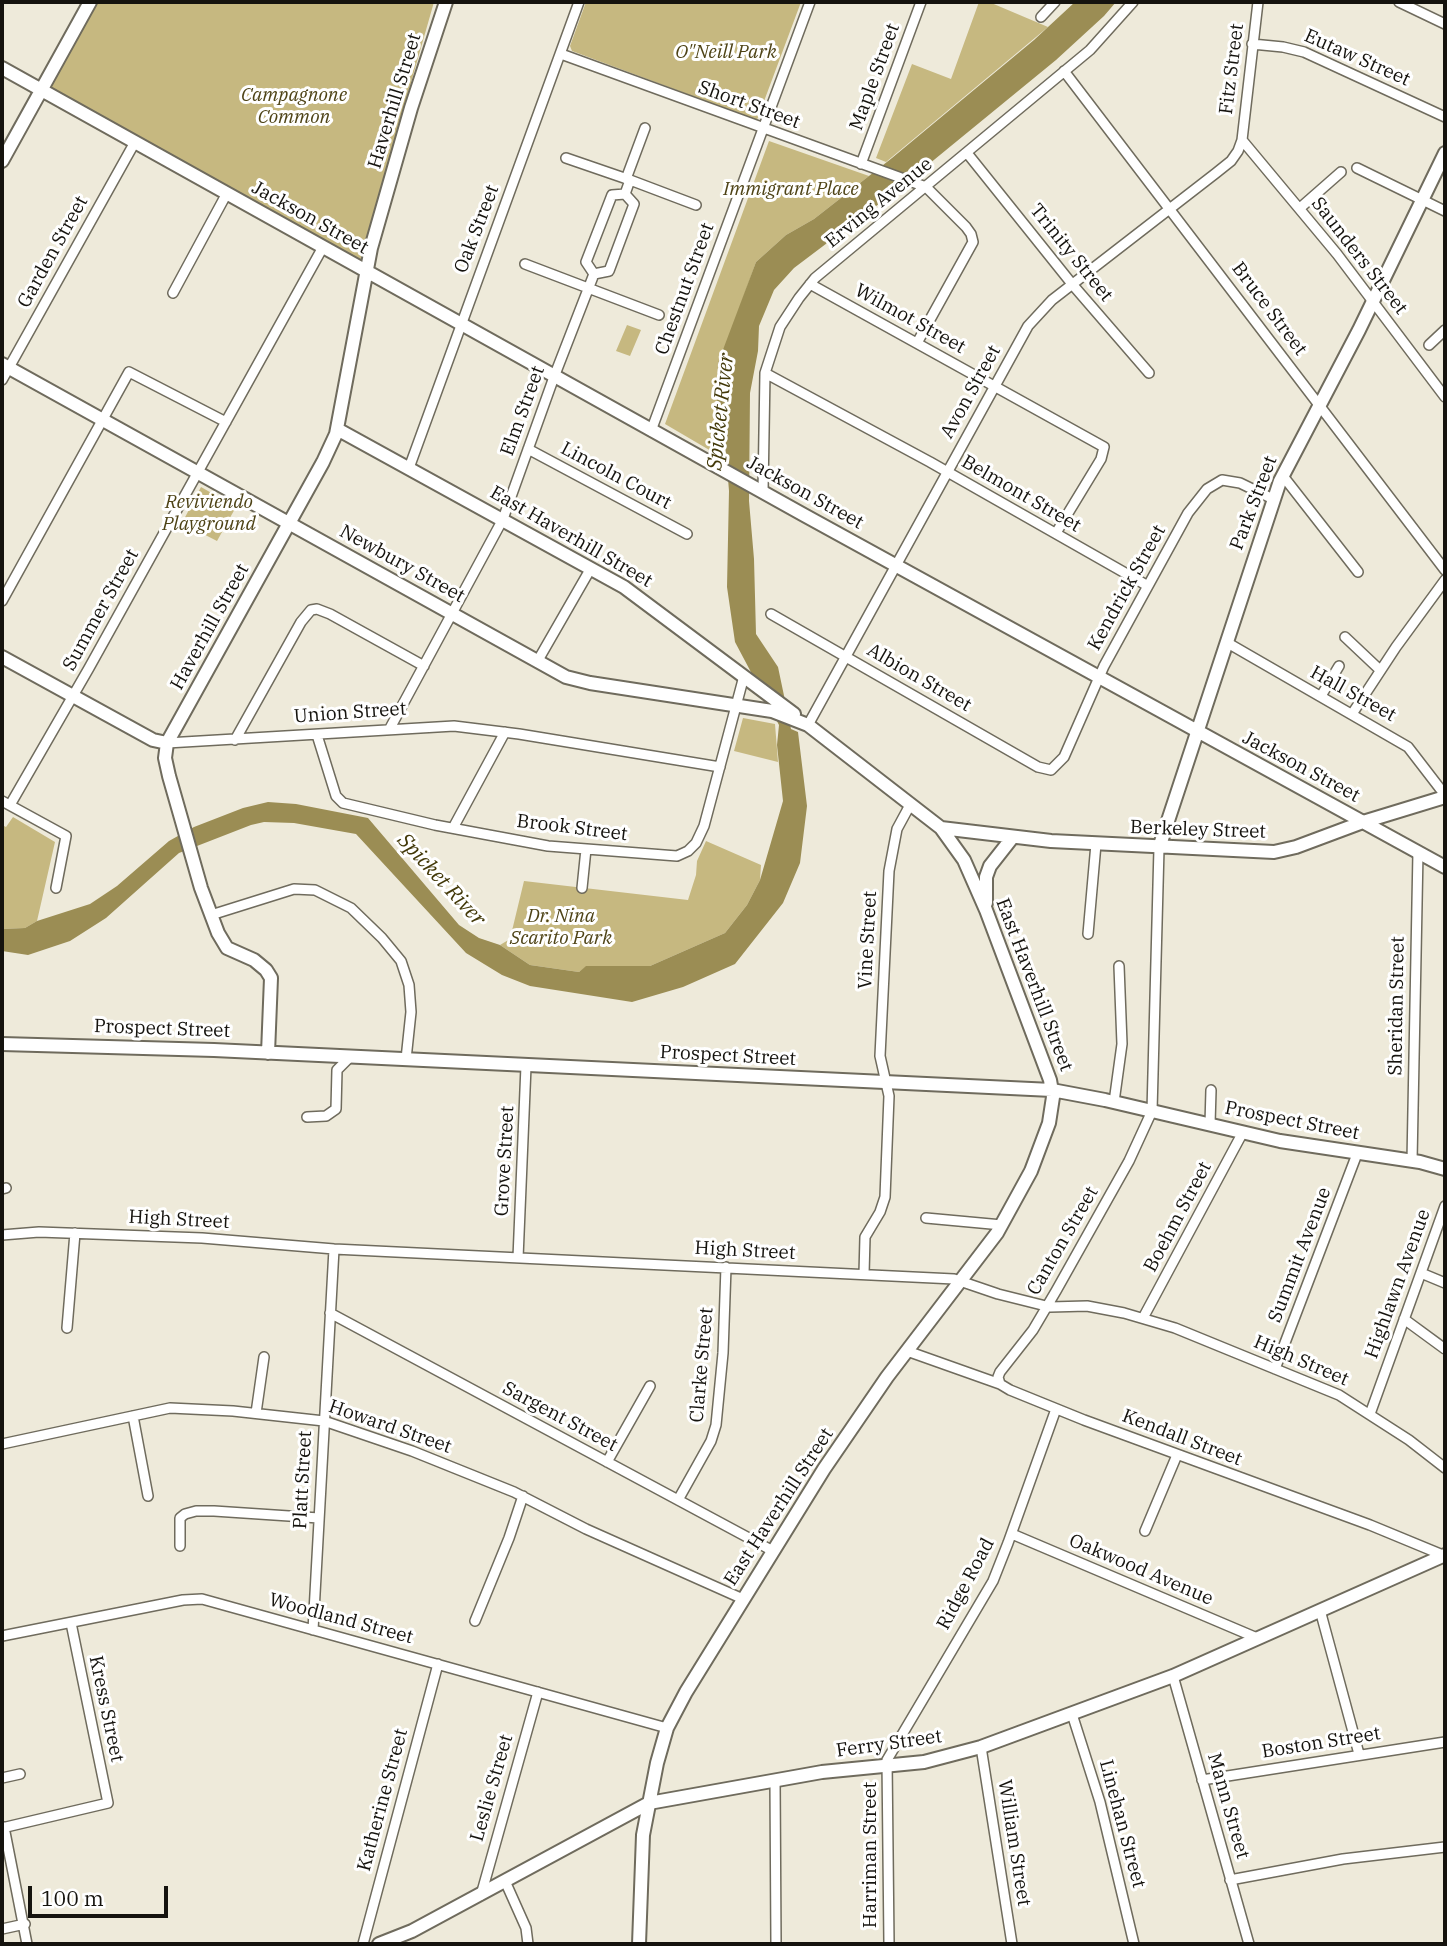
<!DOCTYPE html>
<style>
body{margin:0}
#map{position:relative;width:1447px;height:1946px;overflow:hidden;background:#eeeada;font-family:"IBM Plex Serif",serif}
canvas{display:block}
.frame{position:absolute;inset:0;border:4px solid #15130e;pointer-events:none}
.scale{position:absolute;left:28px;top:1886px;width:140px;height:32px;box-sizing:border-box;border:4px solid #15130e;border-top:0;padding-left:9px;font-size:21px;line-height:24px;white-space:nowrap;color:#15130e;-webkit-text-stroke:5px #fff;paint-order:stroke}
</style>
<div id="map">
<canvas width="1447" height="1946"></canvas>
<div class="frame"></div>
<div class="scale">100 m</div>
</div>
<script>
const c = document.querySelector('canvas').getContext('2d');
c.lineJoin = 'round';
function fill(path, color) { c.fillStyle = color; c.fill(path, 'evenodd'); }
const toPath = rows => new Path2D(rows.map(r => 'M' + r).join(''));
function trace(path, color, width, dash) { c.strokeStyle = color; c.lineWidth = width; c.lineCap = dash ? 'butt' : 'round'; c.setLineDash(dash || []); c.stroke(path); }
function write(font, color, halo, rows, align = 'center') {
  c.font = font + ' "IBM Plex Serif",serif'; c.lineWidth = 6; c.setLineDash([]); c.textBaseline = 'middle'; c.strokeStyle = halo; c.fillStyle = color; for (const [text, x, y, turn = 0] of rows) {
    c.save(); c.translate(x, y); c.rotate((+turn || 0) * Math.PI / 180); c.textAlign = isNaN(turn) ? turn : align; if (halo) c.strokeText(text, 0, 0); c.fillText(text, 0, 0); c.restore();
  }
}
const green = toPath([
 [95,2,434,2,359,265,48,88],
 [586,2,801,2,757,120,572,51,570,46],
 [979,2,989,2,1048,27,886,162,876,158,912,64,951,79],
 [769,141,869,176,814,219,786,235,756,262,728,340,717,411,724,434,723,458,665,424],
 [627,325,641,330,630,356,616,351],
 [201,487,236,507,217,541,182,523],
 [743,718,775,724,778,762,734,751],
 [13,817,55,842,37,921,25,928,2,929,2,825,6,827],
 [706,841,761,865,760,880,747,905,725,933,650,966,587,966,579,972,530,965,500,945,510,939,524,881,688,900,696,875,697,861]
]);
const water = toPath([
 [1075,2,1116,2,1104,16,1056,60,896,191,794,268,774,290,759,326,758,351,750,393,749,501,754,559,756,634,778,667,791,729,798,732,807,806,800,863,783,903,735,964,683,987,632,1002,530,986,502,975,466,953,356,834,294,823,264,822,251,825,179,853,106,918,70,941,28,955,2,951,2,929,25,928,37,921,90,904,117,886,169,841,194,827,243,808,268,802,296,804,368,818,459,925,479,938,500,945,530,965,579,972,586,966,650,966,725,933,747,905,760,880,783,801,777,745,779,725,735,642,727,587,729,491,726,454,724,434,717,411,718,363,756,262,786,235,814,219,892,158,1034,40]
]);
const street = toPath([
 [1399,2,1445,24],
 [1041,17,1055,2],
 [1252,44,1283,47,1304,52,1445,117],
 [561,54,926,187,966,227,971,234,973,242,917,343],
 [1064,71,1445,570],
 [1242,140,1337,254,1445,397],
 [967,153,1072,284,1149,373],
 [566,158,630,180],
 [861,164,921,2],
 [1357,168,1445,211],
 [626,179,645,128],
 [625,194,630,180,696,205],
 [1300,208,1341,172],
 [525,264,659,315],
 [810,284,1104,447,1101,459,1056,533],
 [173,293,227,193],
 [1429,345,1445,330],
 [765,373,930,462,1148,586],
 [2,380,135,142],
 [651,431,810,2],
 [528,449,687,534],
 [409,468,579,2],
 [1283,476,1358,572],
 [763,491,765,373,780,327,799,298,815,278,1090,50,1133,2],
 [2,601,129,372,226,422],
 [771,614,1038,767,1051,770,1064,757,1104,666,1188,513,1207,489,1222,480,1240,483,1273,499],
 [1345,637,1380,670],
 [1226,642,1408,747,1445,795],
 [537,662,591,568],
 [1321,696,1339,666],
 [1352,714,1396,647,1445,580],
 [806,724,808,725,1028,326,1052,300,1216,173,1231,161,1238,151,1242,140,1258,2],
 [389,730,503,519,554,377,594,274,609,271,634,204,625,194,612,195,586,262,594,274],
 [317,735,336,796,343,803,435,825,548,846,677,856,688,851,696,843,704,826,744,676],
 [235,740,301,622,311,610,317,609,330,614,424,666],
 [167,743,454,726,519,734,720,767],
 [2,801,66,836,56,888],
 [10,805,89,668,323,247],
 [453,828,505,732],
 [582,888,586,849],
 [211,915,294,889,315,890,351,908,382,938,401,961,409,985,411,1012,406,1059],
 [1088,934,1096,844],
 [1114,1102,1122,1044,1119,966],
 [307,1117,326,1116,336,1109,337,1070,350,1057],
 [1210,1124,1211,1090],
 [1412,1161,1418,852],
 [2,1189,6,1188],
 [926,1218,1002,1225],
 [2,1235,39,1232,202,1238,334,1249,954,1279,998,1294,1050,1307,1087,1306,1124,1313,1175,1328,1339,1395,1409,1440,1445,1468],
 [518,1258,526,1066],
 [1421,1273,1445,1283],
 [864,1274,865,1237,880,1212,885,1197,889,1096,880,1056,889,871,897,829,910,805],
 [330,1313,773,1551],
 [1143,1318,1243,1132],
 [1404,1319,1445,1349],
 [67,1328,75,1233],
 [907,1351,1000,1384,1010,1390,1084,1420,1370,1525,1445,1556],
 [1275,1369,1357,1154],
 [1000,1384,998,1377,1000,1372,1033,1330,1056,1291,1129,1161,1152,1111,1159,848],
 [256,1413,264,1357],
 [1370,1414,1445,1206],
 [133,1416,148,1496],
 [2,1444,170,1408,233,1411,324,1421,412,1451,514,1492,586,1529,743,1599],
 [607,1462,650,1386],
 [678,1500,711,1441,716,1425,723,1353,726,1267],
 [1145,1531,1177,1455],
 [1012,1534,1257,1638],
 [180,1546,180,1518,185,1514,196,1511,214,1511,319,1518],
 [1320,1610,1359,1754],
 [475,1621,509,1538,523,1496],
 [313,1630,334,1249],
 [2,1636,183,1600,202,1599,667,1728],
 [1173,1676,1249,1944],
 [1072,1714,1100,1802,1134,1944],
 [981,1747,1012,1944],
 [2,1778,20,1774],
 [775,1780,776,1944],
 [1202,1780,1445,1742],
 [4,1827,27,1944],
 [2,1828,108,1803,71,1623],
 [1230,1880,1343,1859,1445,1847],
 [505,1881,526,1928,528,1944],
 [481,1895,538,1692],
 [2,1929,25,1924],
 [363,1944,438,1664],
 [889,1944,887,1760,993,1581,1008,1543,1056,1409]
]);
const secondary = toPath([
 [2,68,804,515,1445,867],
 [2,161,90,2],
 [2,364,566,677,590,683,772,711,808,725,941,828,964,860,986,910,1050,1080,1053,1097,1049,1123,1031,1171,997,1233,887,1377,824,1469,686,1692,667,1728,657,1763,643,1835,639,1944],
 [337,429,624,587,794,714],
 [2,657,153,740,167,743],
 [941,828,1051,841,1274,852,1296,847,1363,822,1445,797],
 [1159,848,1280,481,1359,330,1445,153],
 [986,903,986,877,990,866,1012,838],
 [2,1044,214,1050,1052,1090,1105,1100,1280,1141,1420,1162,1445,1169],
 [268,1053,271,978,266,970,254,960,227,948,218,933,201,888,169,776,165,758,167,743,323,462,336,434,371,248,411,108,446,2],
 [379,1944,412,1931,649,1803,822,1772,924,1762,981,1747,1173,1676,1445,1555]
]);
const parkNames = [
 ["O\"Neill Park",726,53],
 ["Campagnone",294,96],
 ["Common",294,118],
 ["Immigrant Place",791,190],
 ["Reviviendo",209,503],
 ["Playground",209,525],
 ["Dr. Nina",561,917],
 ["Scarito Park",561,939]
];
const streetNames = [
 ["Eutaw Street",1357,58,24],
 ["Fitz Street",1232,69,-83],
 ["Maple Street",875,77,-70],
 ["Haverhill Street",395,101,-73],
 ["Short Street",749,105,20],
 ["Erving Avenue",879,203,-39],
 ["Jackson Street",310,218,29],
 ["Oak Street",477,229,-69],
 ["Garden Street",53,252,-61],
 ["Trinity Street",1071,253,51],
 ["Saunders Street",1359,256,52],
 ["Chestnut Street",685,289,-70],
 ["Bruce Street",1269,309,53],
 ["Wilmot Street",910,319,29],
 ["Avon Street",971,392,-61],
 ["Elm Street",523,411,-70],
 ["Lincoln Court",616,476,28],
 ["Jackson Street",805,493,29],
 ["Belmont Street",1021,494,30],
 ["Park Street",1254,503,-69],
 ["East Haverhill Street",571,537,30],
 ["Newbury Street",402,564,29],
 ["Kendrick Street",1127,588,-61],
 ["Summer Street",101,610,-61],
 ["Haverhill Street",210,627,-61],
 ["Albion Street",919,678,30],
 ["Hall Street",1353,694,29],
 ["Union Street",350,713,-4],
 ["Jackson Street",1301,767,28],
 ["Brook Street",572,828,7],
 ["Berkeley Street",1198,830,2],
 ["Vine Street",868,940,-87],
 ["East Haverhill Street",1034,985,69],
 ["Sheridan Street",1397,1006,-89],
 ["Prospect Street",162,1029,2],
 ["Prospect Street",728,1056,3],
 ["Prospect Street",1292,1121,11],
 ["Grove Street",505,1161,-87],
 ["Boehm Street",1178,1217,-62],
 ["High Street",179,1220,3],
 ["Canton Street",1063,1241,-60],
 ["High Street",745,1251,3],
 ["Summit Avenue",1300,1255,-69],
 ["Highlawn Avenue",1398,1284,-70],
 ["High Street",1301,1361,23],
 ["Clarke Street",702,1365,-85],
 ["Sargent Street",560,1417,28],
 ["Howard Street",390,1427,19],
 ["Kendall Street",1182,1438,21],
 ["Platt Street",303,1480,-87],
 ["East Haverhill Street",779,1507,-57],
 ["Oakwood Avenue",1141,1570,23],
 ["Ridge Road",966,1584,-62],
 ["Woodland Street",341,1619,15],
 ["Kress Street",106,1709,78],
 ["Boston Street",1321,1743,-9],
 ["Ferry Street",889,1744,-8],
 ["Leslie Street",492,1788,-74],
 ["Katherine Street",383,1800,-75],
 ["Mann Street",1228,1806,74],
 ["Linehan Street",1122,1824,75],
 ["William Street",1014,1843,81],
 ["Harriman Street",871,1855,-90]
];
const waterNames = [
 ["Spicket River",721,412,-84],
 ["Spicket River",441,880,47]
];
fill(green, '#c6b880');
fill(water, '#9b8d54');
trace(street, '#6f6b5d', 12);
trace(secondary, '#6f6b5d', 16);
trace(street, '#fff', 9);
trace(secondary, '#fff', 12);
write('italic 19px', '#4e4316', '#fff', parkNames);
write('19px', '#15130e', '#fff', streetNames);
write('italic 21px', '#423808', '#fff', waterNames);
</script>
